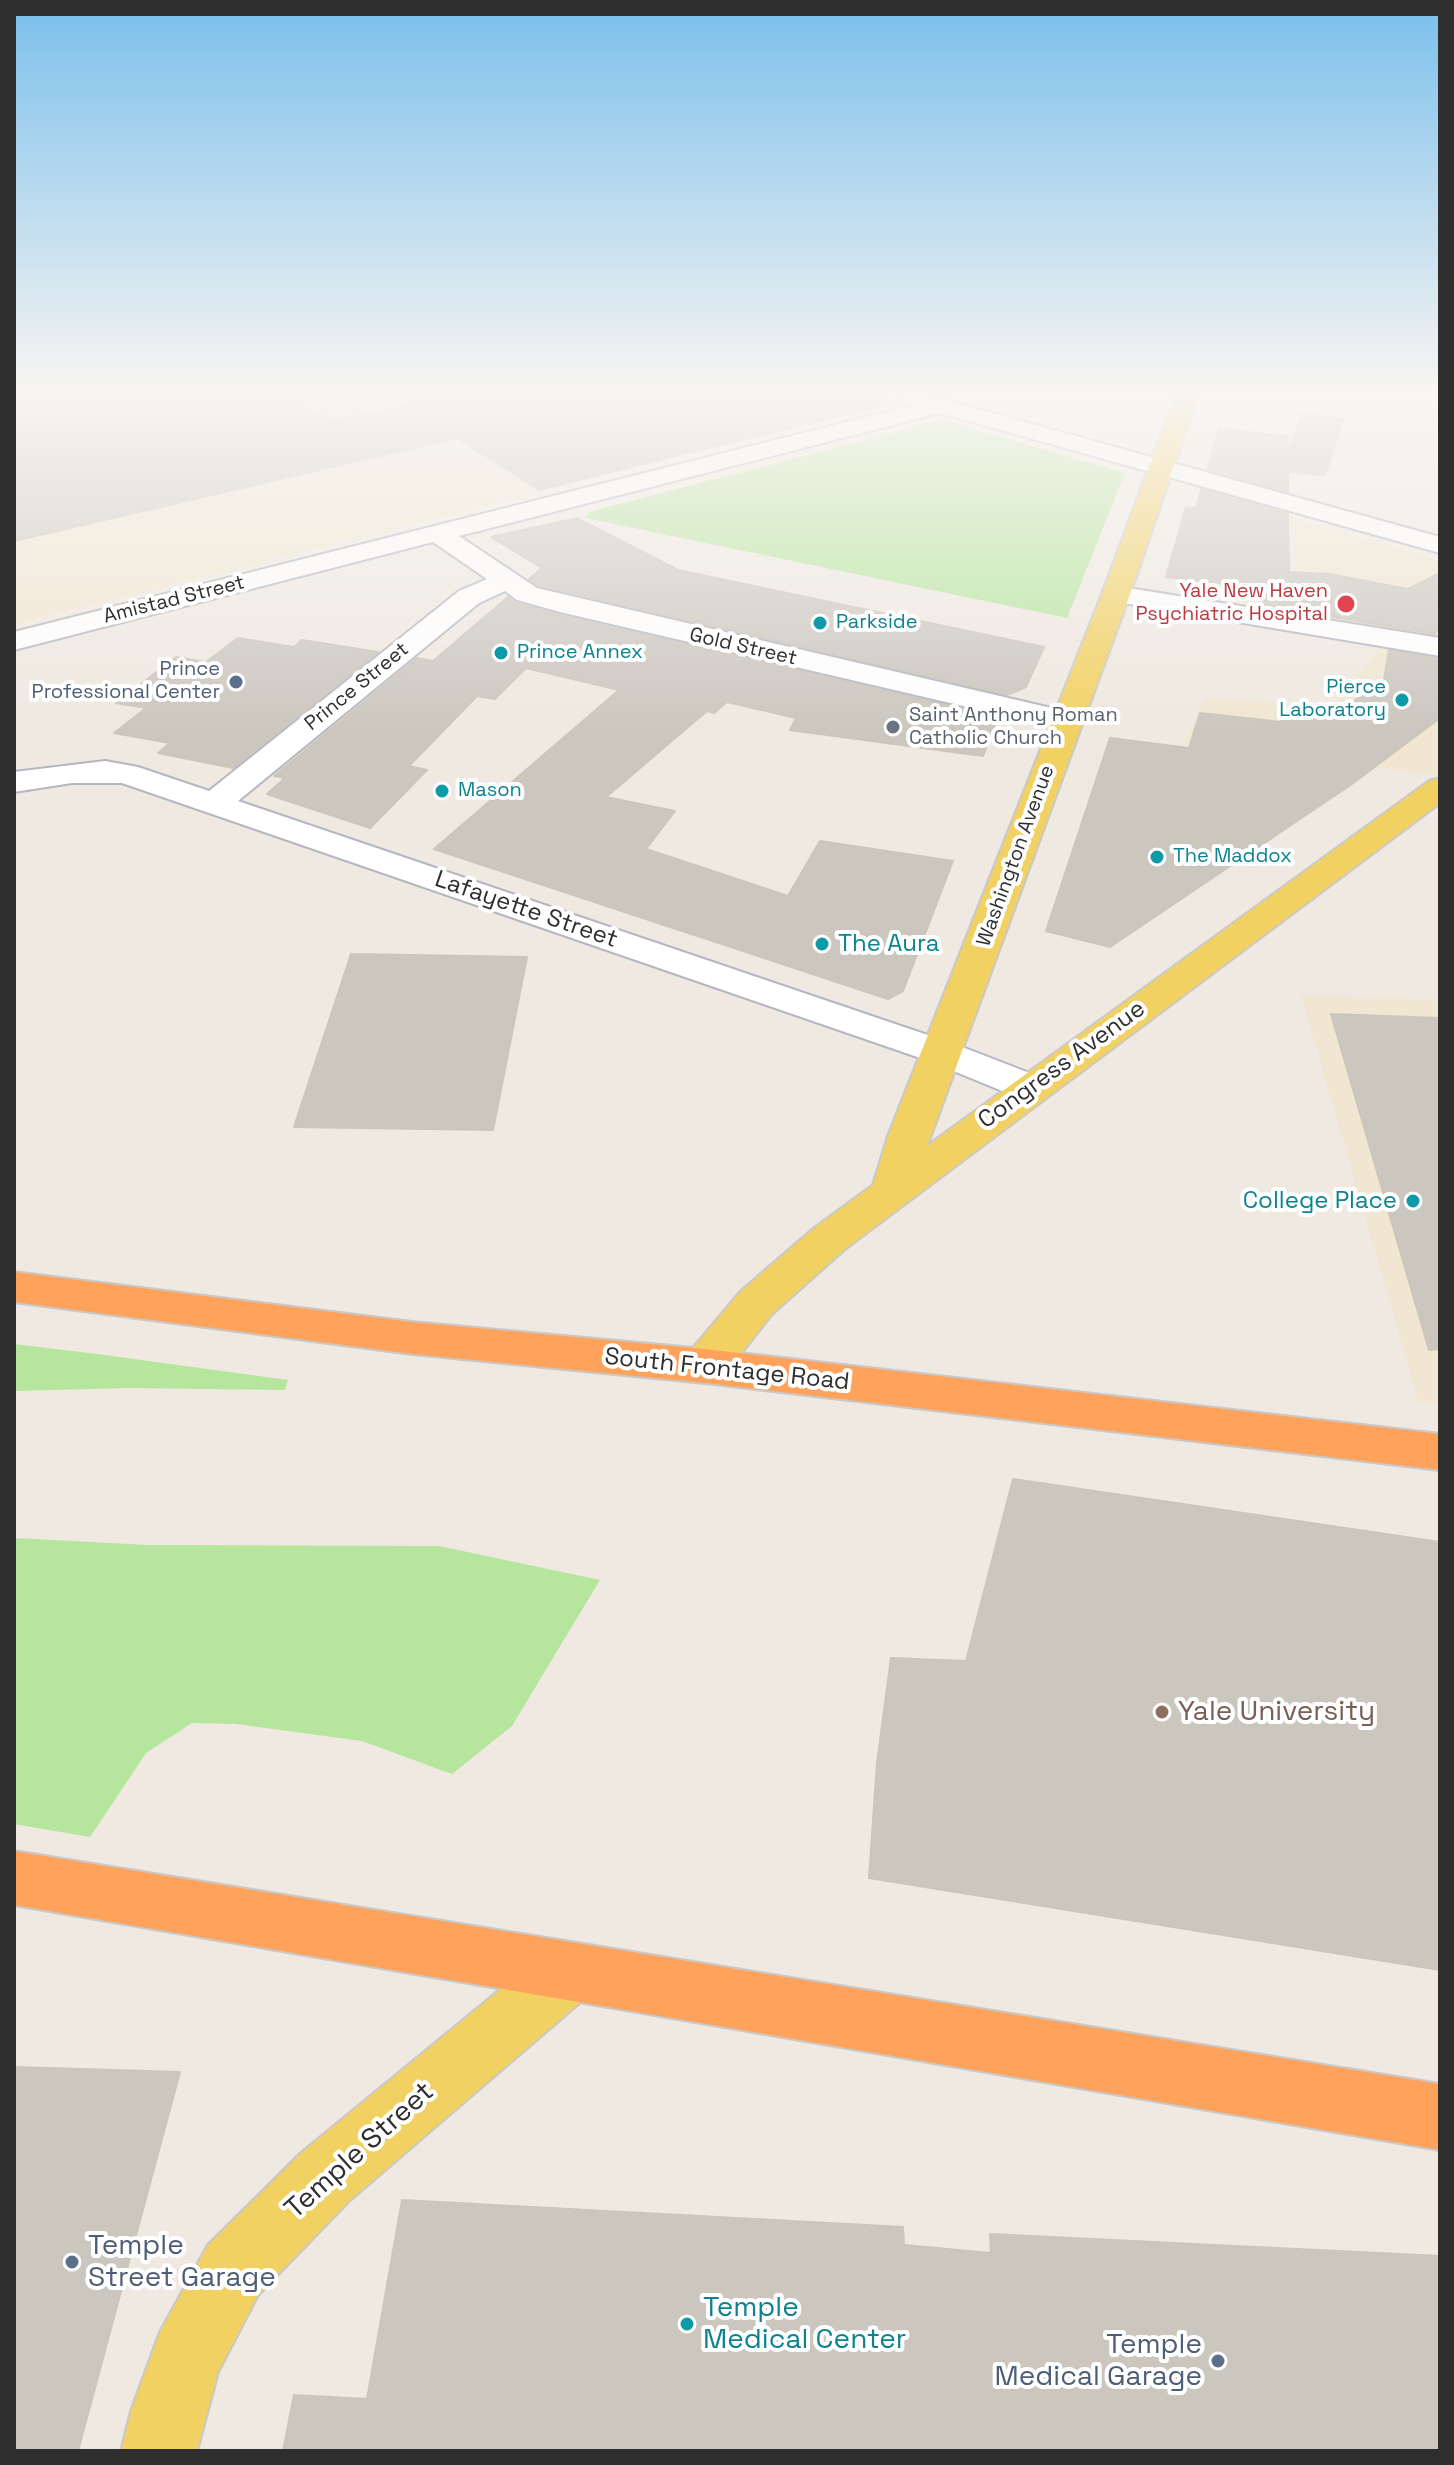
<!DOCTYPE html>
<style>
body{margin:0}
#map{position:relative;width:1454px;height:2465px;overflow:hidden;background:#efe9e1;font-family:"Space Grotesk",sans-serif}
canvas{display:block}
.frame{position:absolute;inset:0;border:16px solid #2e2e2e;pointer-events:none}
</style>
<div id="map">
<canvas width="1454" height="2465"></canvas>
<div class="frame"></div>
</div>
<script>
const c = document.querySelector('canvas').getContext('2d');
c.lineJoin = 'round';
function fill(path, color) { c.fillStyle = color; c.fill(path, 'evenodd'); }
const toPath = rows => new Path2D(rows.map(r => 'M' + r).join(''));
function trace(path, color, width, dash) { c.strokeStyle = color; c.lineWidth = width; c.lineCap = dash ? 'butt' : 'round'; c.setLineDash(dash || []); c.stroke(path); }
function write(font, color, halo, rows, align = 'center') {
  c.font = font + ' "Space Grotesk",sans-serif'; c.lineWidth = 8; c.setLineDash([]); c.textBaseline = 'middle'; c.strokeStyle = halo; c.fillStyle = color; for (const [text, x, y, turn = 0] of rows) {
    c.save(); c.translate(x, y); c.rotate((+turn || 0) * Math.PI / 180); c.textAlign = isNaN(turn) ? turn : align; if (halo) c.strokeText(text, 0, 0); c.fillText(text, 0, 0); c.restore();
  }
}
const education = toPath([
 [14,389,478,389,407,406,539,492,14,625],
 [1291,519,1440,560,1440,775,1185,745,1204,699,1332,706,1385,642,1235,617,1262,576,1296,566],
 [1301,995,1440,1000,1440,1403,1419,1403]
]);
const green = toPath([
 [942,420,1125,473,1067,618,586,518,589,512],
 [14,1344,97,1354,288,1380,285,1390,129,1388,14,1391],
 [14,1538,148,1545,439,1546,600,1580,512,1726,452,1774,362,1741,236,1724,192,1723,146,1753,90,1837,14,1824]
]);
const building = toPath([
 [14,389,280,389,333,421,478,389,885,389,886,404,539,490,457,438,14,541,14,389],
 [1302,414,1343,419,1325,475,1288,472,1288,492,1207,469,1219,429,1288,436,1288,453,1302,414],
 [1201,489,1288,514,1289,572,1329,574,1408,589,1440,573,1440,622,1435,634,1261,605,1270,589,1166,577,1186,507,1196,508,1201,489],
 [577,518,678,570,1044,647,1026,687,1007,695,538,585,529,579,542,568,491,537,577,518],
 [508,597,516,603,559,615,998,717,983,756,790,730,796,718,727,702,714,713,707,711,606,797,675,811,646,849,788,896,820,841,953,861,903,991,888,999,434,849,619,690,526,668,495,699,477,696,409,766,427,770,370,828,267,794,285,778,274,776,417,658,433,661,508,597],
 [238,638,294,647,302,640,378,652,233,768,158,753,170,743,114,733,146,708,116,703,176,657,206,662,238,638],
 [1389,650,1440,659,1440,718,1352,784,1110,947,1046,931,1110,738,1189,748,1200,713,1281,722,1282,713,1328,719,1384,680,1389,650],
 [351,954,527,957,493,1130,294,1127,351,954],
 [1331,1014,1440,1018,1440,1349,1429,1350,1331,1014],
 [1013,1479,1440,1542,1440,1970,869,1878,877,1763,891,1658,966,1661,1013,1479],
 [14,2067,180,2072,78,2451,14,2451,14,2067],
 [402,2200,903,2227,904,2245,991,2253,990,2234,1440,2256,1440,2451,283,2451,294,2395,367,2399,402,2200]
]);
const minor = toPath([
 [913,391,1440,537,1440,553,940,413,459,536,537,588,1077,714,1081,721,1077,728,1066,730,560,612,517,600,505,591,479,603,238,801,957,1045,1045,1079,1051,1088,1045,1097,1031,1100,1017,1097,929,1061,122,783,72,783,14,792,14,772,105,761,138,767,209,791,459,591,487,579,433,542,14,650,14,632,914,405,905,403,902,398,913,391],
 [1116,586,1440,638,1440,656,1106,600,1102,594,1106,588,1116,586]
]);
const major = toPath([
 [1178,389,1200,389,1130,594,927,1146,1429,781,1440,778,1440,803,845,1249,772,1314,722,1378,705,1383,688,1378,681,1366,688,1354,740,1292,813,1229,873,1185,888,1136,1102,594,1178,389],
 [568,1943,590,1952,600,1973,590,1994,349,2201,258,2295,218,2372,197,2451,121,2451,131,2411,160,2332,208,2245,301,2153,546,1952,568,1943]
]);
const highway = toPath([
 [14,1272,412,1322,705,1349,1440,1434,1440,1470,705,1383,412,1354,14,1302,14,1272],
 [14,1851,1440,2084,1440,2150,14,1905,14,1851]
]);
const markers = [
 [1346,604,10,"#e0444e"],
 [820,623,8,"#0f9aa8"],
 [501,653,8,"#0f9aa8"],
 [236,682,8,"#5c6f8a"],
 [1402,700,8,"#0f9aa8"],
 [893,727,8,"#6b7280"],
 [442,791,8,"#0f9aa8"],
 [1157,857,8,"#0f9aa8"],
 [822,944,8,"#0f9aa8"],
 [1413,1201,8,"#0f9aa8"],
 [1162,1712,8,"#8d6e63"],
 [72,2262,8,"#5c6f8a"],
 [687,2324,8,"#0f9aa8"],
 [1218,2361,8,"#5c6f8a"]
];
const farHealthnames = [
 ["Yale New Haven",1328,592],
 ["Psychiatric Hospital",1328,615]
];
const farStreetnames = [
 ["Amistad Street",174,600,-14],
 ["Gold Street",743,647,13],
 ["Prince Street",357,687,-39],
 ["Washington Avenue",1016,856,-70]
];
const farCulturenames = [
 ["Parkside",836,623],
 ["Prince Annex",517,653],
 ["Pierce",1386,688,"right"],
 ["Laboratory",1386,711,"right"],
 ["Mason",458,791],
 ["The Maddox",1173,857]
];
const farServicenames = [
 ["Prince",220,670],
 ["Professional Center",220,693]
];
const farWorshipnames = [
 ["Saint Anthony Roman",909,716],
 ["Catholic Church",909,739]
];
const streetNames = [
 ["Lafayette Street",526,910,19],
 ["Congress Avenue",1062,1065,-36],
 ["South Frontage Road",727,1370,6]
];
const cultureNames = [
 ["The Aura",838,944],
 ["College Place",1397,1201,"right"]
];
const nearEducationnames = [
 ["Yale University",1178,1712]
];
const nearStreetnames = [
 ["Temple Street",360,2151,-42]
];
const nearServicenames = [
 ["Temple",88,2246],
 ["Street Garage",88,2278],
 ["Temple",1202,2345,"right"],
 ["Medical Garage",1202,2377,"right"]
];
const nearCulturenames = [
 ["Temple",703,2308],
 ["Medical Center",703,2340]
];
fill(education, '#f0e6d1');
fill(green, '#b6e59e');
fill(building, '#cbc7bf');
trace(building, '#cbc5ba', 2);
trace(minor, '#b4b7c1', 4);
trace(major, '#c9c9c9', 4);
trace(highway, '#c9c9c9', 4);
fill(minor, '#fff');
fill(major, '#f2d163');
fill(highway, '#ffa35c');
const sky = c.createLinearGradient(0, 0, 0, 735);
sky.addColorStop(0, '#7abfeb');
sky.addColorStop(0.53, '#f8f5f2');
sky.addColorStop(1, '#f8f5f200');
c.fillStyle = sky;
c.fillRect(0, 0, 1454, 735);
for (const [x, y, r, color] of markers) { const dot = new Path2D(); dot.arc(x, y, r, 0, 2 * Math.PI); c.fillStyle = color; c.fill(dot); trace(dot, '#fff', 3); }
write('20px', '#be3a42', '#fff', farHealthnames, 'right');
write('20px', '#2e2e2e', '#fff', farStreetnames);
write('20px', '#0d838f', '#fff', farCulturenames, 'left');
write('20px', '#4e5e75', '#fff', farServicenames, 'right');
write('20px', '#5b616d', '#fff', farWorshipnames, 'left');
write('24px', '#2e2e2e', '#fff', streetNames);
write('24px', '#0d838f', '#fff', cultureNames, 'left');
write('28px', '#785e54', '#fff', nearEducationnames, 'left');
write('28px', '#2e2e2e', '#fff', nearStreetnames);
write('28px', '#4e5e75', '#fff', nearServicenames, 'left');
write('28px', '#0d838f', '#fff', nearCulturenames, 'left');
</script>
